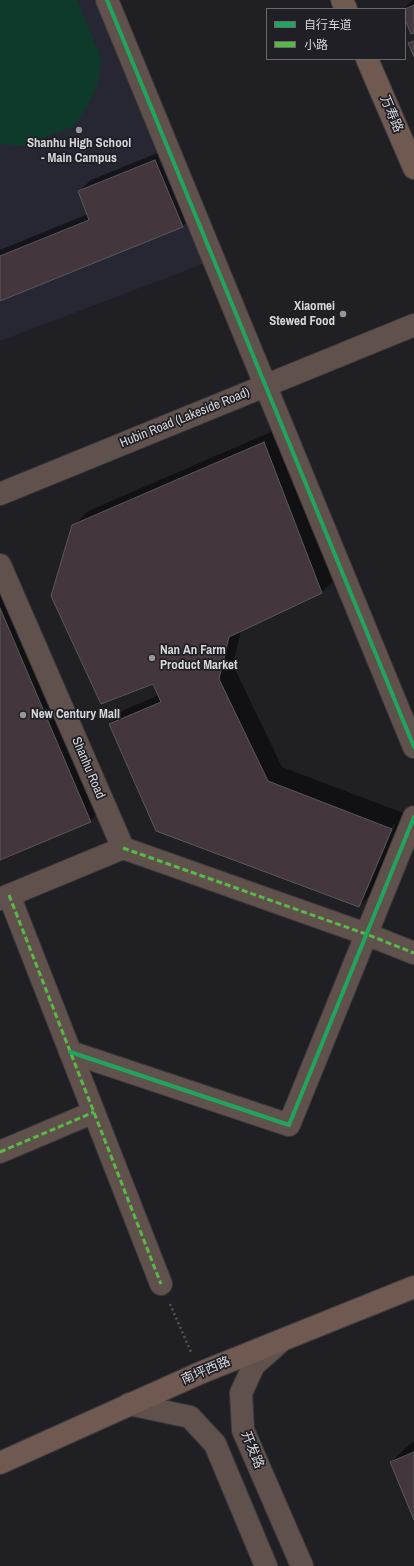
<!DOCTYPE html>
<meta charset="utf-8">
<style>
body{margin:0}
#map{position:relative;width:414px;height:1566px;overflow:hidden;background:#202024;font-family:"Archivo Narrow","Noto Sans SC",sans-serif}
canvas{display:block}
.legend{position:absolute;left:266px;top:8px;width:140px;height:52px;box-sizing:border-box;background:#1f1f25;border:1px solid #68696e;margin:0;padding:5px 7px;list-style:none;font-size:12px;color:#d6d7db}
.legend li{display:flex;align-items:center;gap:8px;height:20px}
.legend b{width:20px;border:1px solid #68696e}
</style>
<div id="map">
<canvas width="414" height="1566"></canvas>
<ul class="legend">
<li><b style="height:5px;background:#20a55d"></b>自行车道</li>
<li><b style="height:5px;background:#58b947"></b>小路</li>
</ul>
</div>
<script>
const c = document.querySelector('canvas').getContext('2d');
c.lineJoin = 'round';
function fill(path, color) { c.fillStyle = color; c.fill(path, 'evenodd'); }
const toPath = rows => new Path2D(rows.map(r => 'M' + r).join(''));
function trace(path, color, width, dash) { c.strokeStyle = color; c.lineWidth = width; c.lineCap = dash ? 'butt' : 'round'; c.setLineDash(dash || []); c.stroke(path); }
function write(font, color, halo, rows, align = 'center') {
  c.font = font + ' "Archivo Narrow","Noto Sans SC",sans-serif'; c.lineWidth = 3.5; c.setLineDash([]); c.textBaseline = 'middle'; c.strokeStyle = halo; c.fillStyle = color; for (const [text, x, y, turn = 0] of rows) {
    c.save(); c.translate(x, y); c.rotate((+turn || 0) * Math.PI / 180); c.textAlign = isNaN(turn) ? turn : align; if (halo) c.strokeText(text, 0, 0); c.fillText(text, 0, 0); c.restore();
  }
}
const built = toPath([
 [0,0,102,0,213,260,0,341]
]);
const green = toPath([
 [0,0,77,0,101,58,98,84,88,105,74,126,24,146,0,144]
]);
const shadow = toPath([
 [413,0,414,0,414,32,405,17,404,9],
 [167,149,194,215,182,227,0,300,0,250,88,214,79,191,91,180],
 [278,429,336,578,322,592,241,630,233,665,282,767,406,814,373,892,359,906,110,724,124,710,159,695,73,526,88,511],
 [393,824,395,824,367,891,365,891],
 [0,584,104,807,90,821,0,859],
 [414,1442,414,1517,391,1462,410,1444]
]);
const building = toPath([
 [414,5,414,33,411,34,405,19,405,9,414,5],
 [414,41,414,57,408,43,414,41],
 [155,160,183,227,0,301,0,256,89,220,78,191,155,160],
 [264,442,322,593,229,637,219,679,268,781,392,829,359,907,156,831,109,724,161,702,153,684,101,704,51,596,72,525,264,442],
 [0,608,91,822,0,860,0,608],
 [414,1452,414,1520,390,1462,414,1452]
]);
const path = toPath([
 [170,1304,191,1352]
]);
const minor = toPath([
 [107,0,414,747],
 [0,494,414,325],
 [0,565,123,848,0,899],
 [123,848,366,934,414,953],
 [9,895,161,1284],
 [70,1052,289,1125,414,817],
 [0,1152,94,1112],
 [280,1342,254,1365,241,1393,243,1430,302,1566],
 [129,1404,190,1417,215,1444,266,1566]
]);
const major = toPath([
 [342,0,346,9],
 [367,59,414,168],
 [0,1463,200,1373,414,1287]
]);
const quiet = toPath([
 [123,848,366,934,414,953],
 [9,895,161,1284],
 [0,1152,94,1112]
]);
const cycleway = toPath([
 [107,0,414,747],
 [70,1052,289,1125,414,817]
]);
const markers = [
 [79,130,4,"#96979b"],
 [343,314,4,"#96979b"],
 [152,658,4,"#96979b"],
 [23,715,4,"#96979b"]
];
const streetNames = [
 ["万寿路",391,114,67],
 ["Hubin Road (Lakeside Road)",185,418,-22],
 ["Shanhu Road",88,768,67],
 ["南坪西路",206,1371,-23],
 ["开发路",252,1450,68]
];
const poiNames = [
 ["Shanhu High School",79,144,"center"],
 ["- Main Campus",79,159,"center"],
 ["Xiaomei",335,307,"right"],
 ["Stewed Food",335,322,"right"],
 ["Nan An Farm",160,651],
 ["Product Market",160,666],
 ["New Century Mall",31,715]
];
fill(built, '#262732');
fill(green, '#0d3a2b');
fill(shadow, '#0007');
fill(building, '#44363d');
trace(building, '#59585a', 1);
trace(minor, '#3a3a3d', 24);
trace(major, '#3a3a3d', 24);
trace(path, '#5b514f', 2.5, [2, 3]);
trace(minor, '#60514c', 22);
trace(major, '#705951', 22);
trace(quiet, '#58b947', 3, [6, 3]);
trace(cycleway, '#20a55d', 4);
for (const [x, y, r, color] of markers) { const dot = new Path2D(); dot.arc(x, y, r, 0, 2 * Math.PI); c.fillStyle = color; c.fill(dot); trace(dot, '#1f1f25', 1.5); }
write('13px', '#d6d7db', '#1f1f25', streetNames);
write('bold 13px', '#d6d7db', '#1f1f25', poiNames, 'left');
</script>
